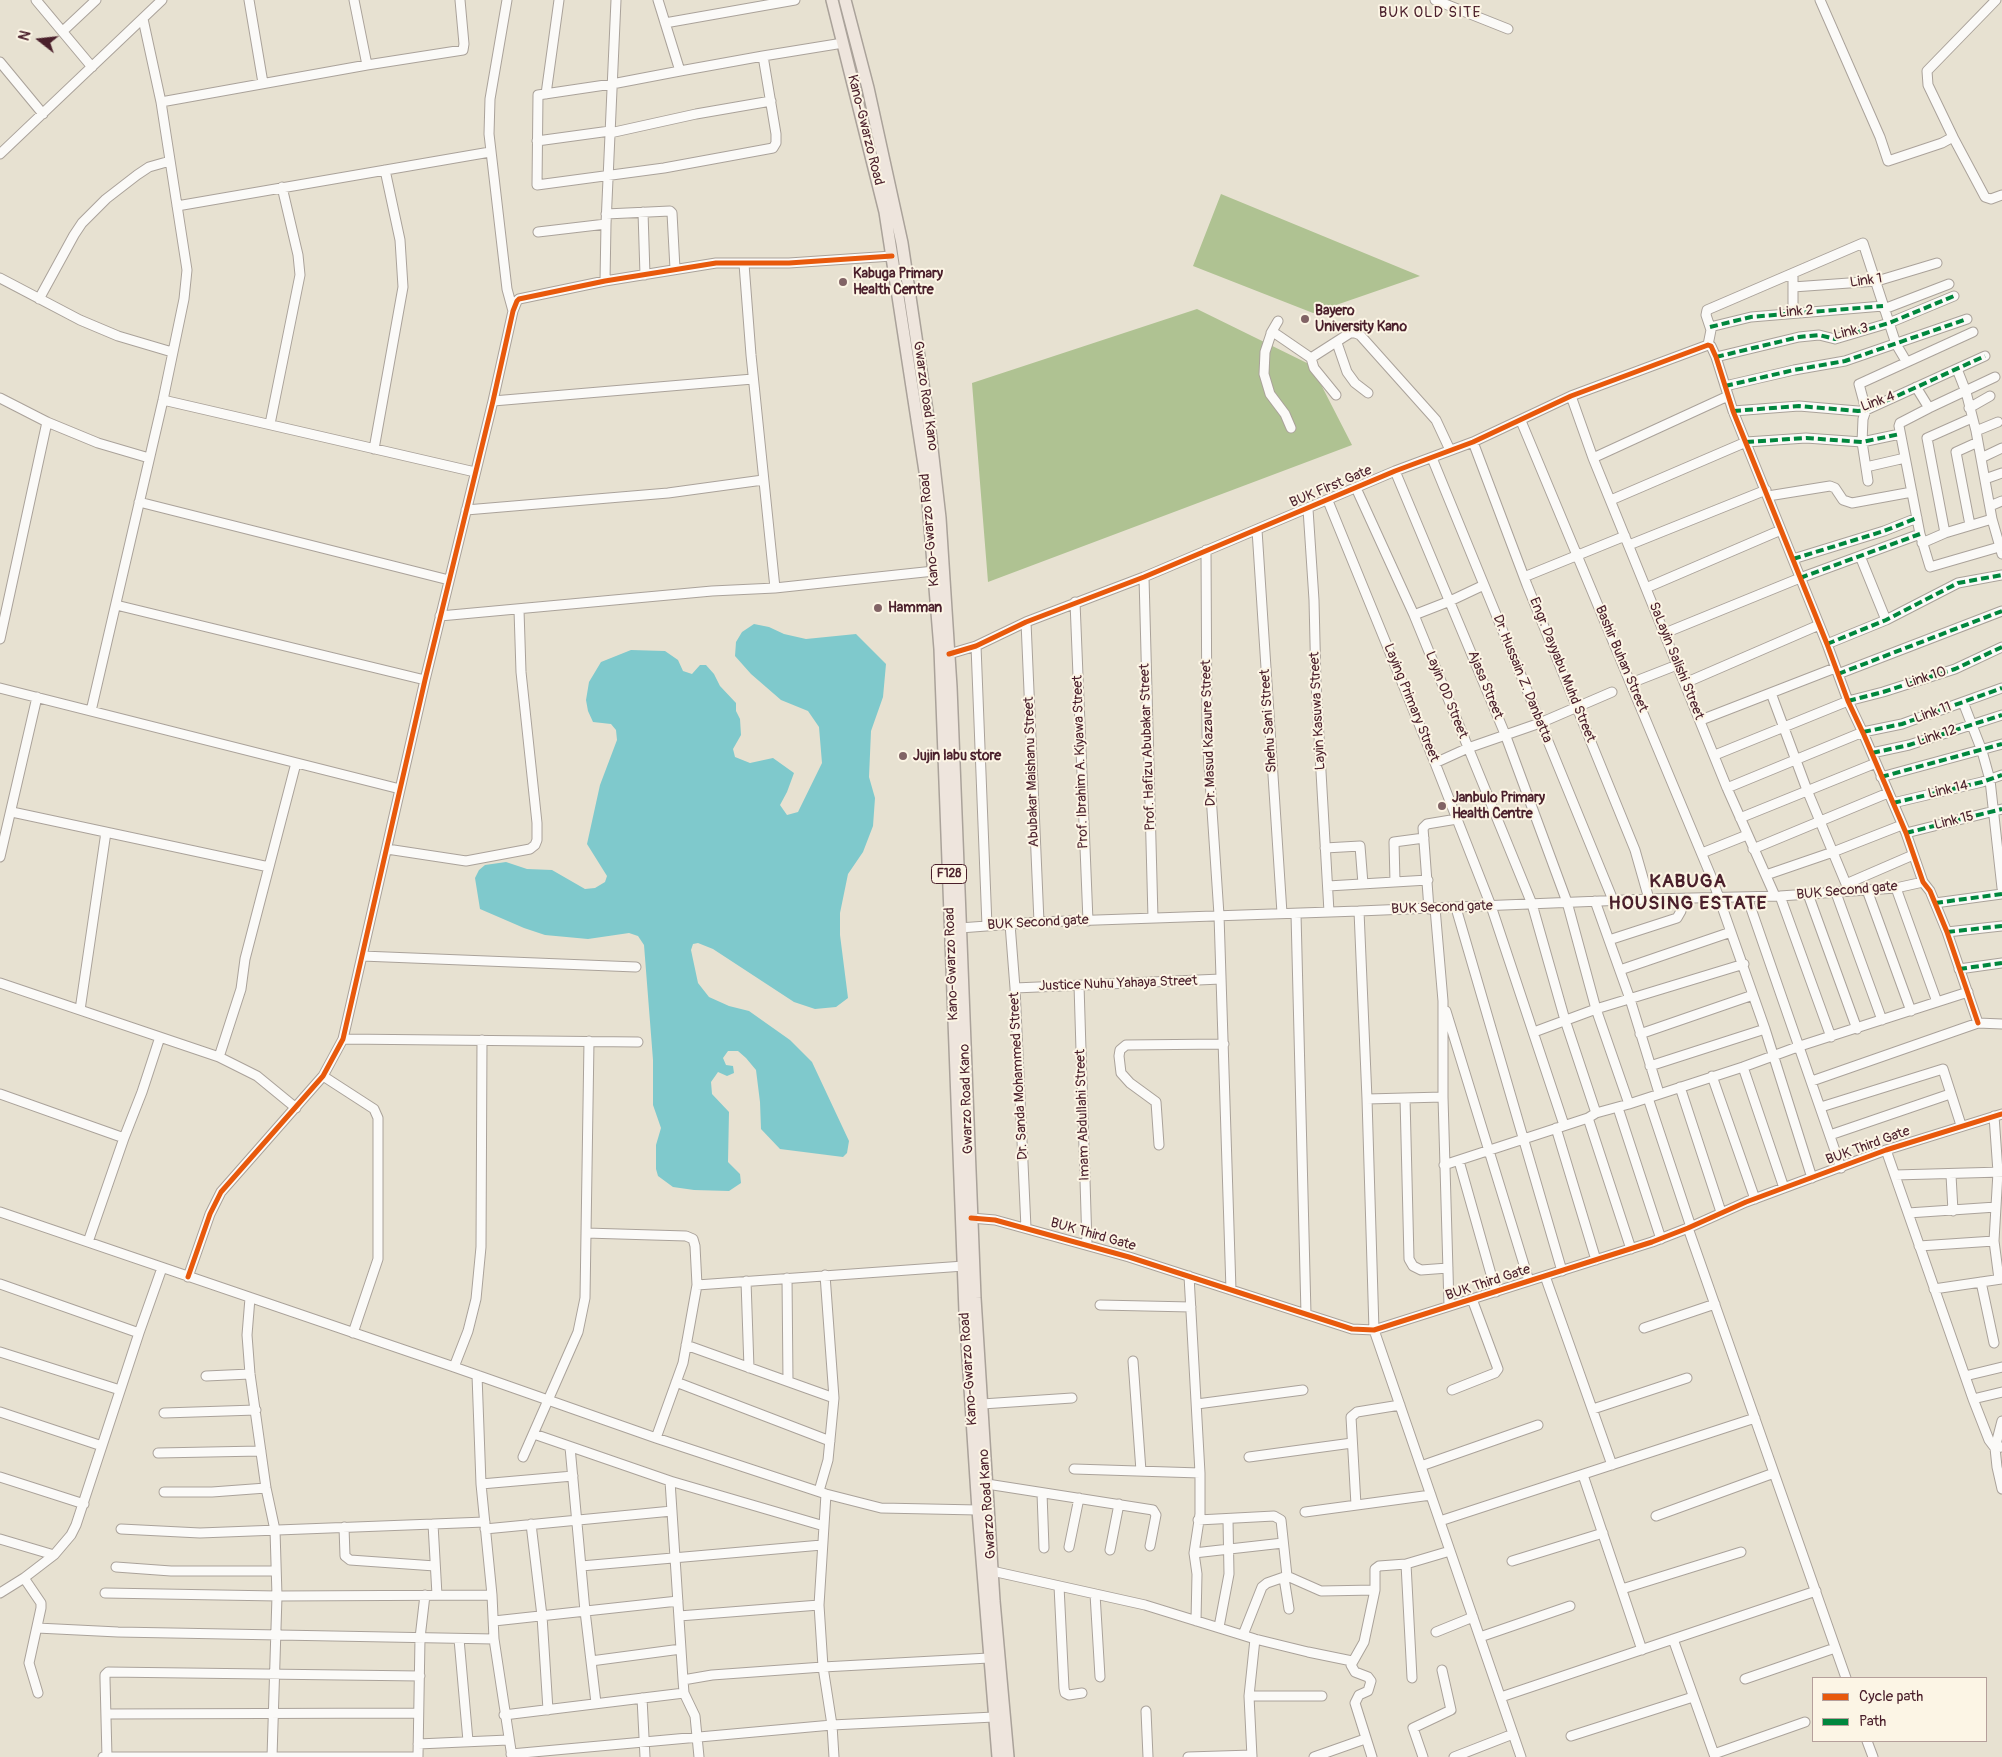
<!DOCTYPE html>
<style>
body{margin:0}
#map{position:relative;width:2002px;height:1757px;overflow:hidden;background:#e7e1d1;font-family:Pangolin,sans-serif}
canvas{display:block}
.legend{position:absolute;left:1812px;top:1677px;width:175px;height:65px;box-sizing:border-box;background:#fcf5e5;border:1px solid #b59f9b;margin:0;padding:6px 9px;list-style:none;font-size:15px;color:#4a1f2b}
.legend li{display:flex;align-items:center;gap:10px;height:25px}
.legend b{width:25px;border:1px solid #b59f9b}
.north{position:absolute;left:15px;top:15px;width:50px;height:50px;-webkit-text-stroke:4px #fcf5e5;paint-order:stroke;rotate:286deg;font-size:14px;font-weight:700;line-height:20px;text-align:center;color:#4a1f2b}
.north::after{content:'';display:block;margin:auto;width:18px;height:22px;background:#4a1f2b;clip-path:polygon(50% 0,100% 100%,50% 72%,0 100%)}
</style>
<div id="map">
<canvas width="2002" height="1757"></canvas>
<ul class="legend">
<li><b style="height:6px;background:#e8590c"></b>Cycle path</li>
<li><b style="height:6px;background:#00873e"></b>Path</li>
</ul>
<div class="north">N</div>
</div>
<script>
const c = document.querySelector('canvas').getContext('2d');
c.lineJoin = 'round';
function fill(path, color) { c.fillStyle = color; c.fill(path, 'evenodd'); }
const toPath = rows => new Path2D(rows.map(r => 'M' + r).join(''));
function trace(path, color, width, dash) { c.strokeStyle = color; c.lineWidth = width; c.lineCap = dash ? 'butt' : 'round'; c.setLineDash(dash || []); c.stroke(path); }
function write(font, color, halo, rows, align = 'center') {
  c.font = font + ' Pangolin,sans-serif'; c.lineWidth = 4; c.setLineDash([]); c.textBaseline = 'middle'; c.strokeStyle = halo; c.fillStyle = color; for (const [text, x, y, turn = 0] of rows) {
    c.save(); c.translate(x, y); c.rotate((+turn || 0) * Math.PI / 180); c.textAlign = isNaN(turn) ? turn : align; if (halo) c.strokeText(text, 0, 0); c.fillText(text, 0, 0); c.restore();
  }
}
const forest = toPath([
 [1221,194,1420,276,1313,313,1193,266],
 [1197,309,1311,365,1352,445,988,582,972,383]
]);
const water = toPath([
 [754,624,769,627,784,634,806,639,856,634,886,664,883,697,871,731,869,777,875,798,873,826,863,852,848,874,840,913,840,935,848,998,836,1007,815,1009,794,1002,713,949,698,943,693,944,691,950,698,983,709,997,729,1006,749,1011,790,1040,812,1062,849,1141,847,1153,843,1157,780,1149,761,1129,760,1102,756,1070,746,1058,738,1051,728,1051,723,1058,726,1065,733,1066,734,1073,727,1076,718,1072,711,1082,712,1094,729,1112,728,1162,740,1174,741,1183,729,1191,694,1190,673,1187,658,1176,656,1169,656,1145,661,1128,653,1105,653,1060,644,945,638,936,629,933,588,939,545,935,524,928,480,909,475,878,479,870,485,865,506,862,527,869,552,870,585,889,595,888,605,882,607,876,587,844,600,785,617,740,616,730,611,724,593,722,588,711,586,700,589,682,601,662,631,650,665,651,678,660,683,671,692,674,700,665,706,665,714,674,720,686,736,703,736,711,740,719,741,735,733,749,735,757,750,763,773,758,794,773,787,792,780,805,787,815,798,812,822,763,819,727,808,711,781,700,751,674,735,656,736,642,742,632]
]);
const minor = toPath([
 [36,0,92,67],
 [249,0,263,83],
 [354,0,367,65],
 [507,0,490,99,489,134,507,289,513,311],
 [658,0,680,71],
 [1435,0,1508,29],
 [1820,0,1880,137,1888,161,1942,143,1953,137,1928,85,1927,71,1996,0],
 [665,23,795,0],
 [63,31,96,0],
 [763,56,776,134,776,143,773,148,664,168,537,185,538,95,612,84,680,71,763,56,843,43],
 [0,62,43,114],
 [546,94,559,0],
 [161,102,367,65,463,50,464,44,460,0],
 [610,133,696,114,771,101],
 [1953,137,1985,197,1991,199,2002,195],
 [537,141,610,131],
 [0,154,162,0],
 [177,206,490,152],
 [643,212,645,275],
 [606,214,670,211,672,213,675,269],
 [538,232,606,224],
 [744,264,751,355,775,588],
 [0,278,80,320,118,336,172,352],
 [605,281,606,224,616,0],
 [1793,287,1877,281,1937,263],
 [39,299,74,235,82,223,106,199,137,175,149,167,170,161],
 [1884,309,1949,284],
 [1793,312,1793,273],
 [1710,327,1751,317,1883,306],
 [1271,333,1278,321],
 [1337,343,1347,372,1355,383,1368,393],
 [1708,345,1711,330,1706,315,1707,310,1863,243,1896,344,1906,361],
 [1716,357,1799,337,1819,335,1835,339,1889,323,1954,296],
 [1311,358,1314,368,1336,395],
 [1957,369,1966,392,1976,431,1992,519,2002,554],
 [1995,377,1929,408,1900,423,1899,426,1920,534,1930,567,1999,547],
 [1725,386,1794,370,1845,361,1967,319],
 [1916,387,1929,408],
 [1571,396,1593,458,1727,788,1775,896],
 [0,398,47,422,98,443,149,458],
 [163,400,475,472],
 [493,401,753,379],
 [1969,408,1990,396],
 [1733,411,1799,406,1858,411,1866,410,1985,356],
 [1521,421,1713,881,1765,1029,1812,1178],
 [270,424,300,275,298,255,282,187],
 [1291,428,1285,414,1270,394,1264,374,1265,352,1271,334,1276,334,1311,358,1350,333,1355,333,1360,335,1436,420,1450,450],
 [1976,431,1998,422],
 [1473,442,1527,585,1635,850,1649,899],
 [374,449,403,287,400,240,385,170],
 [1432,458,1613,900],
 [1593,458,1728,396],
 [1981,458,2002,448],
 [1866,467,1905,458],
 [1395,471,1505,734,1567,902,1596,1009,1629,1104],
 [1985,479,2002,473],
 [1868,481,1862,442,1863,419,1866,410,1859,384,1973,332],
 [1356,488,1414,615,1532,904,1565,1020,1596,1113],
 [1768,496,1830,486,1835,488,1843,500,1852,503,1912,492],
 [1611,500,1746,442,1806,438,1862,442,1900,434],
 [1328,501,1435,763,1491,906,1564,1125],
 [139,502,449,580],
 [1990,506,2002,501],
 [1308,509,1314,600,1316,684,1329,912],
 [466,510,668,493,763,480],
 [1970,525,1956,452,1978,442],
 [1257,530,1282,913],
 [1945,533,1927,438,1972,418],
 [1922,543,1945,533,1992,519],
 [1629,545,1766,490],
 [1206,550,1207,735,1219,915,1231,1290],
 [1860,556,1886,620],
 [1793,559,1884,531,1917,518],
 [1144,577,1153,918],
 [1524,577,1625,536],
 [1646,588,1781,530],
 [1075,602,1088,921],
 [116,605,425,680],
 [1414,615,1450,601,1484,585],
 [440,616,712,591,775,588,934,571],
 [1026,622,1039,922],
 [1665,633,1800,578,1920,534],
 [0,639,47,422],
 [1827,644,1886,620,1958,583,2002,575],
 [976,646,987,926],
 [949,654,976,646,1026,622,1144,577,1395,471,1473,442,1571,396,1708,345,1711,346,1716,357,1733,411,1827,644,1848,701,1864,735,1906,833,1923,882,1930,891,1947,932,1978,1023],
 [1838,674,2002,611],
 [1631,683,1677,665],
 [1685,683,1819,625],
 [0,688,400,789],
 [1771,693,1807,790,1849,891],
 [1963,702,1982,751,1990,780,2002,888],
 [91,711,163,400,184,299,187,270,161,102,143,19],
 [1701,720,1835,668],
 [1872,753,1909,745,2002,715],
 [1715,755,1848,701,1883,692,1955,669,2002,647],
 [1435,763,1468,748,1540,723,1612,692],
 [1881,777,2002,744],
 [1727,788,1863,732,1902,724,2002,688],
 [1893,803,1982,782,2002,775],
 [12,812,269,867],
 [1740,818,1876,763],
 [1906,833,2002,809],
 [1325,848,1360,846,1363,884],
 [387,849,466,861,530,849,535,845,537,840,537,823,521,672,519,610],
 [1753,849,1888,793],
 [1702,853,1747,835],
 [0,857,37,697],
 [1766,875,1833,852,1902,825],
 [1395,882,1394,842,1424,838],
 [1846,884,1913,855],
 [1328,886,1428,880],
 [1896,888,1937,1002],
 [1867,890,1911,1011],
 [1836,893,1882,1020],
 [1808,894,1857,1029],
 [1780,896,1831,1037],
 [1747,897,1841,1168],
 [1595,901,1630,999,1659,1093],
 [1935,903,2002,894],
 [1435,908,1443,1001,1443,1097,1449,1306],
 [1456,908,1562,1271],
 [1429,909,1423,828,1427,824,1457,819],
 [1359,911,1367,1099,1374,1330,1521,1757],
 [1296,914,1306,1314],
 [1010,924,1015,988,1026,1228],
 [960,928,1039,922,1359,911,1649,899,1780,896,1896,888,1923,882],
 [1947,932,2002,926],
 [1609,940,1677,918,1681,911,1684,899],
 [362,956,636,967],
 [1959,969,2002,963],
 [1620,970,1731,932],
 [0,983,219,1057,257,1076,296,1108],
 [1079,985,1087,1245],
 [1015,988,1221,979],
 [80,1010,106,832],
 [1446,1011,1529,1281],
 [1534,1032,1596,1009,1744,964],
 [1640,1034,1753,995],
 [343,1039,638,1042],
 [219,1057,241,989,245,959,296,763],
 [1650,1066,1765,1029],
 [1743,1067,1784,1188],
 [323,1076,374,1109,378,1118,378,1259,353,1333],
 [1712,1076,1755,1199],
 [1812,1081,1978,1023,2002,1024],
 [1680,1087,1721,1212],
 [0,1094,124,1138],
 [1405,1098,1409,1259,1413,1266,1421,1270,1448,1268],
 [1648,1098,1691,1227],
 [1367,1099,1443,1097],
 [1821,1107,1943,1069,1961,1125],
 [1618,1108,1661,1239],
 [1994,1116,1998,1172,1994,1241,1999,1279],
 [1588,1118,1631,1249],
 [1556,1128,1596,1260],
 [1830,1135,1950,1094],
 [1159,1145,1156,1102,1130,1083,1121,1073,1119,1056,1120,1050,1126,1045,1224,1044],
 [1886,1150,1973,1399,1989,1440,1995,1448,2002,1447],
 [1459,1161,1496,1292],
 [1444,1165,1588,1118,1596,1113,1629,1104,1743,1067,1800,1046,1968,992],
 [1895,1175,2002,1172],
 [1951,1175,1953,1211],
 [0,1212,454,1367,656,1438,826,1494,881,1508,978,1510],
 [1908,1213,1996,1207],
 [971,1218,995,1220,1129,1257,1352,1329,1374,1330,1652,1242,1688,1228,1746,1202,1886,1150,2002,1114],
 [1688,1228,1846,1678],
 [586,1233,686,1236,693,1239,695,1246,697,1285,683,1363,656,1438],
 [88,1242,124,1138,142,1092,160,1037],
 [1919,1246,1994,1241],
 [1189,1276,1200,1473,1200,1514,1194,1553,1197,1574,1196,1621],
 [1545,1276,1612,1465],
 [188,1277,210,1214,221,1192,323,1076,343,1039,425,680,493,401,513,311,517,301,519,299,605,281,716,263,789,263,892,256],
 [787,1278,788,1381],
 [746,1281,749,1368],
 [1981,1282,1994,1343],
 [0,1284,139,1333],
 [697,1285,964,1266],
 [1934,1289,2002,1279],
 [250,1298,247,1335,250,1374,266,1488,275,1530,277,1596,272,1757],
 [1100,1305,1191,1307],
 [1644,1328,1715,1304],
 [686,1345,834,1398],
 [0,1352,120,1390],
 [1133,1361,1141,1471],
 [454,1367,468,1331,476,1299,481,1247,482,1040],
 [477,1375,481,1484,492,1595,494,1639,512,1757],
 [206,1376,250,1374],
 [1965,1376,2002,1367],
 [676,1382,830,1441],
 [1452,1390,1495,1373,1498,1369,1472,1299],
 [1973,1399,2002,1392],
 [982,1404,1072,1398],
 [1197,1404,1303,1390],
 [1593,1409,1687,1378],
 [0,1412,102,1446],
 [164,1413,256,1410],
 [2002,1421,1995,1448,1997,1467,2002,1489],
 [534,1434,670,1481,824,1526],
 [570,1447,585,1611,596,1703],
 [158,1453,261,1451],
 [523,1457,578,1332,585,1298,589,1041],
 [1249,1457,1352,1443],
 [1421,1466,1538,1425],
 [1074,1469,1200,1473],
 [1583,1475,1642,1650],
 [0,1477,84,1504],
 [670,1481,683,1680],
 [481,1484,573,1476],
 [987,1484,1153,1510,1156,1515,1150,1546],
 [819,1491,828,1460,834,1398,825,1275],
 [164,1492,212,1492,266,1488],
 [1042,1493,1044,1548],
 [826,1494,819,1605,823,1667,832,1725,834,1757],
 [1356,1505,1351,1417,1357,1412,1400,1405],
 [1305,1512,1431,1495],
 [1656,1516,1774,1473],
 [1198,1520,1274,1516,1281,1520,1287,1576,1267,1583,1262,1587,1243,1635],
 [1440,1521,1755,1418],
 [433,1524,437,1595],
 [531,1524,542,1616,548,1710],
 [344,1527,345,1556,350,1560,435,1566],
 [121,1529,200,1533,485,1522],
 [485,1529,672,1511],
 [0,1539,54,1555],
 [1069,1547,1079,1498],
 [1110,1550,1119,1504],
 [1194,1553,1283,1543],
 [1512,1561,1603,1533],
 [581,1566,822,1545],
 [116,1567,171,1571,276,1571],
 [992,1571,1145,1605,1255,1639,1308,1652,1352,1661],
 [1287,1576,1321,1591,1375,1590],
 [24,1578,41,1603,41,1608,29,1663,38,1693],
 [1284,1578,1289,1609],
 [1059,1586,1064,1688,1065,1693,1069,1695,1082,1693],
 [1622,1589,1741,1552],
 [0,1593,24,1578,54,1555,71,1535,76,1525,139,1333,162,1268],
 [105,1593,277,1596,492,1595],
 [1095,1594,1100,1677],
 [679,1616,819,1605],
 [494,1621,678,1601],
 [1219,1627,1229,1574,1228,1520],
 [37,1628,118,1632,494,1639],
 [1436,1632,1473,1617],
 [1480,1637,1570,1606],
 [459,1639,468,1741],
 [1673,1639,1715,1757],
 [591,1661,681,1649],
 [1412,1678,1406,1564,1450,1551],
 [1745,1679,1835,1648],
 [1249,1696,1322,1696],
 [1501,1697,1816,1591],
 [642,1698,645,1757],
 [1146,1711,1148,1757],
 [106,1714,418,1713],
 [504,1715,684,1693],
 [1571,1736,1693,1697],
 [1867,1741,1873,1757],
 [418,1744,508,1740],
 [511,1754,832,1725,994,1717],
 [1714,1754,1805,1722],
 [418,1756,420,1638,425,1595],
 [103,1757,418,1757],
 [107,1757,105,1679,105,1675,108,1672,420,1676],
 [699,1757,695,1716,684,1693,683,1680,712,1675,823,1667,989,1658],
 [1188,1757,1252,1755],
 [1252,1757,1249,1696,1255,1639],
 [1314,1757,1365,1739],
 [1372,1757,1355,1703,1359,1695,1368,1691,1371,1681,1368,1677,1355,1672,1351,1665,1364,1642,1375,1590,1375,1569,1379,1566,1406,1564],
 [1423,1757,1413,1728,1451,1710,1442,1670],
 [1454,1757,1513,1734]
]);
const major = toPath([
 [832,0,885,212,926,478,940,649,965,1312,978,1510,998,1757],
 [845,0,868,88,902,243,930,431,940,518,951,687,975,1298,994,1601,1008,1757]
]);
const quiet = toPath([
 [1710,327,1751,317,1883,306],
 [1716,357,1799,337,1819,335,1835,339,1889,323,1954,296],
 [1725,386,1794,370,1845,361,1967,319],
 [1733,411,1799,406,1858,411,1866,410,1985,356],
 [1746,442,1806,438,1862,442,1900,434],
 [1793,559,1884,531,1917,518],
 [1800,578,1920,534],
 [1827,644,1886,620,1958,583,2002,575],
 [1838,674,2002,611],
 [1848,701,1883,692,1955,669,2002,647],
 [1863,732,1902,724,2002,688],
 [1872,753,1909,745,2002,715],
 [1881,777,2002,744],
 [1893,803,1982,782,2002,775],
 [1906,833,2002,809],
 [1935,903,2002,894],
 [1947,932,2002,926],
 [1959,969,2002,963]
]);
const cycleway = toPath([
 [949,654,976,646,1026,622,1144,577,1395,471,1473,442,1571,396,1708,345,1711,346,1716,357,1733,411,1827,644,1848,701,1864,735,1906,833,1923,882,1930,891,1947,932,1978,1023],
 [971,1218,995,1220,1129,1257,1352,1329,1374,1330,1652,1242,1688,1228,1746,1202,1886,1150,2002,1114],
 [188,1277,210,1214,221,1192,323,1076,343,1039,425,680,493,401,513,311,517,301,519,299,605,281,716,263,789,263,892,256]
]);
const markers = [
 [843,282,5,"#816365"],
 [1305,319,5,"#816365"],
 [878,608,5,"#816365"],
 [903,756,5,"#816365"],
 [1442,806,5,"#816365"]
];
const shields = [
 [949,874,35]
];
const shieldNames = [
 ["F128",949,874]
];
const streetNames = [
 ["Kano-Gwarzo Road",865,130,76],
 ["Link 1",1866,281,-8],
 ["Link 2",1796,312,-5],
 ["Link 3",1851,332,-13],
 ["Gwarzo Road Kano",925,396,82],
 ["Link 4",1878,402,-20],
 ["BUK First Gate",1331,487,-23],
 ["Kano-Gwarzo Road",930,530,-95],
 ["Bashir Buhan Street",1621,659,67],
 ["SaLayin Salishi Street",1676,661,68],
 ["Engr. Dayyabu Muhd Street",1562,670,68],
 ["Link 10",1926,678,-18],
 ["Dr. Hussain Z. Danbatta",1522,679,68],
 ["Ajasa Street",1485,685,68],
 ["Layin OD Street",1446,695,68],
 ["Laying Primary Street",1411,703,68],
 ["Layin Kasuwa Street",1318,711,-93],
 ["Link 11",1933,713,-20],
 ["Shehu Sani Street",1269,721,-94],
 ["Dr. Masud Kazaure Street",1209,733,-92],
 ["Link 12",1937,736,-18],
 ["Prof. Hafizu Abubakar Street",1148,747,-92],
 ["Prof. Ibrahim A. Kiyawa Street",1081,762,-92],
 ["Abubakar Maishanu Street",1032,772,-92],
 ["Link 14",1948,790,-13],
 ["Link 15",1954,821,-14],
 ["BUK Second gate",1847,891,-5],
 ["BUK Second gate",1442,908,-2],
 ["BUK Second gate",1038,923,-3],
 ["Kano-Gwarzo Road",952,964,-92],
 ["Justice Nuhu Yahaya Street",1118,984,-2],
 ["Dr. Sanda Mohammed Street",1019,1076,-93],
 ["Gwarzo Road Kano",967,1099,-92],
 ["Imam Abdullahi Street",1083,1115,-92],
 ["BUK Third Gate",1868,1146,-20],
 ["BUK Third Gate",1093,1235,16],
 ["BUK Third Gate",1488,1283,-18],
 ["Kano-Gwarzo Road",969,1369,-94],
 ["Gwarzo Road Kano",988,1504,-94]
];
const poiNames = [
 ["Kabuga Primary",853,274],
 ["Health Centre",853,290],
 ["Bayero",1315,311],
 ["University Kano",1315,327],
 ["Hamman",888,608],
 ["Jujin labu store",913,756],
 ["Janbulo Primary",1452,798],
 ["Health Centre",1452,814]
];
const neighbourhoodNames = [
 ["BUK OLD SITE",1430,13]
];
const districtNames = [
 ["KABUGA",1688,882],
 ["HOUSING ESTATE",1688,904]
];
fill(forest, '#afc292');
fill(water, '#7fc9cc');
trace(minor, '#aaa29a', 11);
trace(major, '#aaa29a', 14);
trace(minor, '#fbfaf8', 9);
trace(major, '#eee5dd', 11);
trace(quiet, '#00873e', 4, [8, 4]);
trace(cycleway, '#e8590c', 5);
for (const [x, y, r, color] of markers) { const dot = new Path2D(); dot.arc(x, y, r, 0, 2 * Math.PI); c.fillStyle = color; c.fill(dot); trace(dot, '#fcf5e5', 2); }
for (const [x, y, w] of shields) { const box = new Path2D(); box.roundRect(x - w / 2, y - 9.5, w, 19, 4); c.fillStyle = '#fcf5e5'; c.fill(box); trace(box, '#4a1f2b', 1); }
write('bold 12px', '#4a1f2b', null, shieldNames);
write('14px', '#4a1f2b', '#fcf5e5', streetNames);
write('bold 14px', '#4a1f2b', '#fcf5e5', poiNames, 'left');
c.letterSpacing = '1px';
write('15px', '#4a1f2b', '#fcf5e5', neighbourhoodNames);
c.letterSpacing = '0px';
c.letterSpacing = '1px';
write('bold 19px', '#4a1f2b', '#fcf5e5', districtNames);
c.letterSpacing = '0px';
</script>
